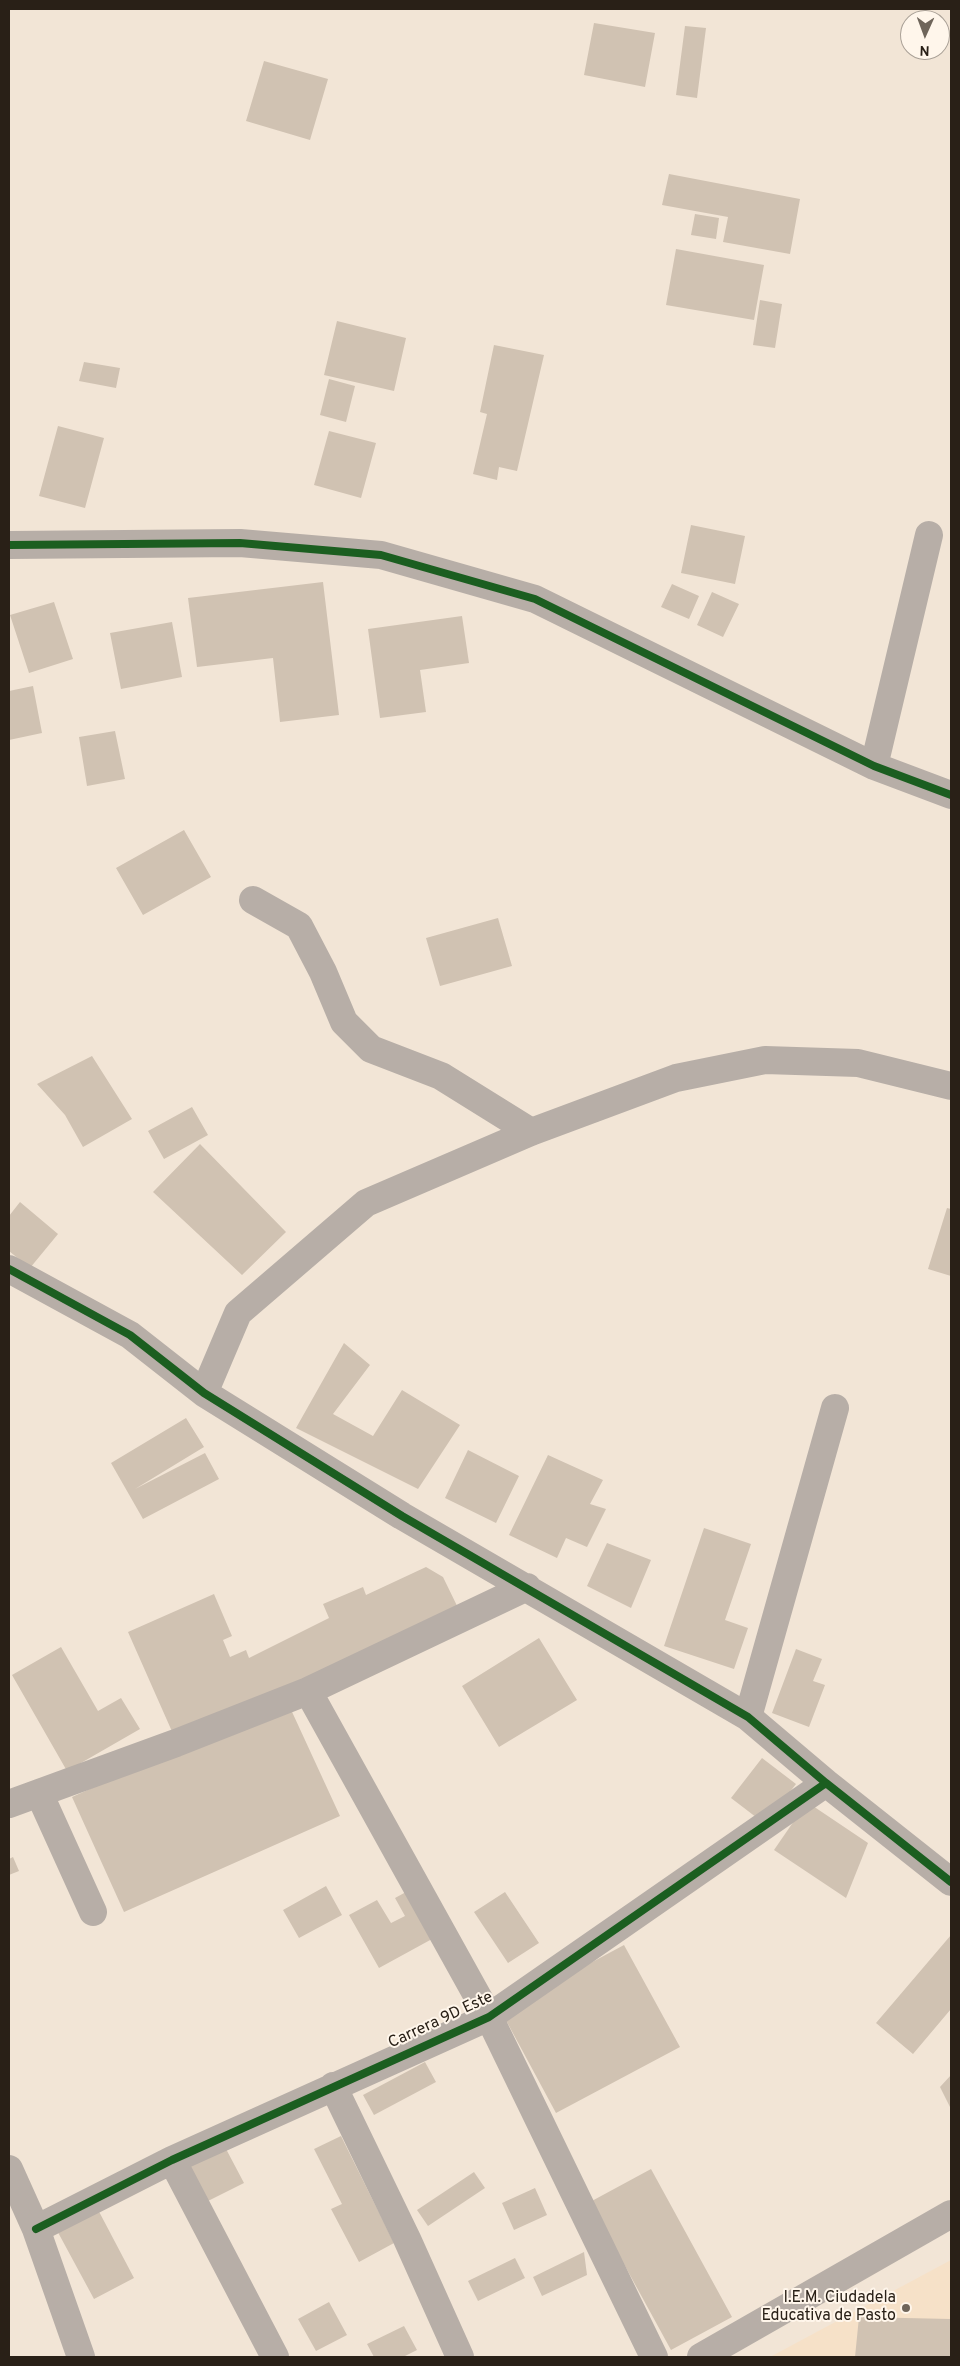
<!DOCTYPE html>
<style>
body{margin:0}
#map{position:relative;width:960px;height:2366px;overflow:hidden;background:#f2e5d6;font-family:Overpass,sans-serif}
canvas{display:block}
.frame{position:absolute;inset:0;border:10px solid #292017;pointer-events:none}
.north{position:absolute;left:900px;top:10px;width:50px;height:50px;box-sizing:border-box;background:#fff6eb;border:1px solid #a9a096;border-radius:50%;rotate:182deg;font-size:14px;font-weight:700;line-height:20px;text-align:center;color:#292017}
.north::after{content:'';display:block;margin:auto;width:18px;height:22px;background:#6f655a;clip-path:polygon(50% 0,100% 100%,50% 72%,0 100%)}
</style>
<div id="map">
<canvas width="960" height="2366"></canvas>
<div class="frame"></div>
<div class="north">N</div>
</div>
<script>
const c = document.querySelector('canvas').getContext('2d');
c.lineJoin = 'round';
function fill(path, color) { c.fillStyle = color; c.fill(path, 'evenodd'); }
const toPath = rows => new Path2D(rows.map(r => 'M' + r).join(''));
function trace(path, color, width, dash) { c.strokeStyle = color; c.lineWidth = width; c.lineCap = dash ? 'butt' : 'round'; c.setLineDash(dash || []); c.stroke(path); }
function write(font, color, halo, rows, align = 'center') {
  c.font = font + ' Overpass,sans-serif'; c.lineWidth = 4; c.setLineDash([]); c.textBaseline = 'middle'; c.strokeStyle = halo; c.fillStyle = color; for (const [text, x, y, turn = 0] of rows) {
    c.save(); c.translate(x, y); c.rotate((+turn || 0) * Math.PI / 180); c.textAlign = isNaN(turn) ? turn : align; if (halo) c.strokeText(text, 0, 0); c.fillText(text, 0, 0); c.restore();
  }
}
const built = toPath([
 [951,2260,951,2357,770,2357]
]);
const building = toPath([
 [594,23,655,33,645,87,584,75],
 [685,26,706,28,697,98,676,95],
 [264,61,328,79,310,140,246,121],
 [669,174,800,199,790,254,723,242,728,217,662,205],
 [695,214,719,218,716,239,691,235],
 [676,249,764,265,754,320,666,305],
 [760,300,782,304,775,348,753,345],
 [337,321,406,338,394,391,324,375],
 [494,345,544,355,517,471,499,467,497,480,473,474,487,414,480,412],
 [84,362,120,368,116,388,79,381],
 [329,379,355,386,346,422,320,415],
 [58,426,104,438,85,508,39,496],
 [329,431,376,443,361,498,314,485],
 [691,525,745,536,735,584,681,573],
 [323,582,339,715,280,722,273,658,197,667,188,598],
 [672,584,699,596,689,619,661,607],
 [712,592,739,604,723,637,697,625],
 [54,602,73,659,29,673,10,615],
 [462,616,469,663,420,670,426,712,380,718,368,629],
 [172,622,182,677,121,689,110,633],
 [33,686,42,733,9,740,9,691],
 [115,731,125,779,87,786,79,737],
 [184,830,211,877,143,915,116,868],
 [498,918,512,966,440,986,426,938],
 [92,1056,132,1119,83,1147,65,1115,37,1084],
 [192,1107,208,1135,164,1159,148,1131],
 [200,1144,286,1232,242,1275,153,1192],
 [20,1202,58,1234,30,1268,9,1251,9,1216],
 [947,1208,951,1209,951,1276,928,1269],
 [344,1343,370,1365,333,1414,373,1436,402,1390,460,1425,418,1489,296,1428],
 [186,1418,204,1447,135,1489,205,1453,219,1479,143,1519,111,1463],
 [468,1450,519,1476,496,1523,445,1498],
 [548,1455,603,1480,590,1504,606,1509,587,1547,566,1538,557,1558,509,1535],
 [704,1528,751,1544,725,1620,748,1628,734,1669,664,1646],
 [607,1543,651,1560,631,1608,587,1586],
 [426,1567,443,1577,461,1614,174,1736,128,1632,214,1594,232,1636,223,1640,230,1657,246,1650,249,1658,329,1618,323,1604,363,1587,366,1595],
 [539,1638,577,1700,499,1747,462,1686],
 [61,1647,98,1711,121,1698,140,1729,67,1771,12,1675],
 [796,1649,822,1659,813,1681,825,1685,809,1727,772,1713],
 [287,1701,340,1816,124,1912,72,1797],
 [762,1758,796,1784,765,1824,731,1798],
 [807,1802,868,1843,846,1898,774,1850],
 [13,1857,19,1871,9,1875,9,1859],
 [326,1886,342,1915,299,1938,283,1910],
 [406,1892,432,1939,379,1968,349,1915,377,1900,391,1923,405,1916,395,1898],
 [505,1892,539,1943,508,1963,474,1912],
 [951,1935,951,2009,913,2054,876,2023],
 [624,1945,680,2047,556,2113,501,2011],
 [425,2062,436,2082,374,2115,363,2095],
 [951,2075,951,2109,940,2087],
 [341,2136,394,2243,359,2262,331,2209,342,2204,314,2149],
 [225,2147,244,2183,202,2204,184,2168],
 [651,2169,732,2317,671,2350,590,2202],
 [474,2172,485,2188,428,2226,417,2210],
 [535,2188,547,2215,514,2230,502,2203],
 [95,2204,134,2278,94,2299,54,2225],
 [584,2252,587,2275,542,2296,533,2277],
 [515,2258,525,2278,478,2301,468,2281],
 [329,2302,347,2335,316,2351,298,2319],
 [859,2317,951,2319,951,2357,855,2357],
 [404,2326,417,2350,403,2357,374,2357,367,2344]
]);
const minor = toPath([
 [9,545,240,543,381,555,535,599,874,766,951,795],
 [874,766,929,535],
 [253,900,299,926,323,972,344,1022,371,1049,441,1076,531,1132],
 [9,1269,130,1335,204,1393,402,1516,748,1717,826,1783,951,1882],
 [204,1393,238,1313,366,1203,531,1132,676,1078,765,1060,858,1063,951,1086],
 [308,1691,489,2017,654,2357],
 [748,1717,835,1408],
 [39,1793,93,1912],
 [9,1804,176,1743,308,1691,527,1587],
 [333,2086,407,2239,460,2357],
 [172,2160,275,2357],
 [9,2169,36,2229,81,2357],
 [36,2229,172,2160,489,2017,826,1783],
 [701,2357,951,2214]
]);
const cycleway = toPath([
 [9,545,240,543,381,555,535,599,874,766,951,795],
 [9,1269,130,1335,204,1393,402,1516,748,1717,826,1783,951,1882],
 [36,2229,172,2160,489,2017,826,1783]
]);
const markers = [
 [906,2308,5,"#6f655a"]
];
const streetNames = [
 ["Carrera 9D Este",441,2021,-25]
];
const poiNames = [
 ["I.E.M. Ciudadela",896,2299],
 ["Educativa de Pasto",896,2317]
];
fill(built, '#f6e1c8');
fill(building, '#d0c2b2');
trace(minor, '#b7aea7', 28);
trace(cycleway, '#1b5e20', 8);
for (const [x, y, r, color] of markers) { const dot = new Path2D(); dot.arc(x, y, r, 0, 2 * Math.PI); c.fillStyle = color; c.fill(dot); trace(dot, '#fff6eb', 2); }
write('16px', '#292017', '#fff6eb', streetNames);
write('16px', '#292017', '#fff6eb', poiNames, 'right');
</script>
